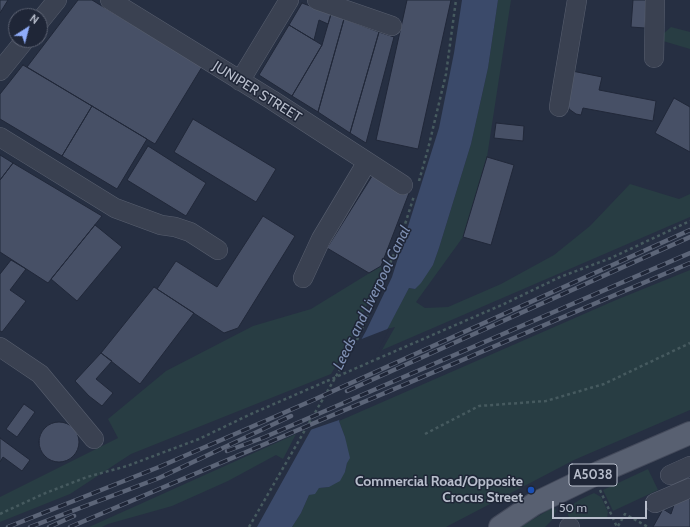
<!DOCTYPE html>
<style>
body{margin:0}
#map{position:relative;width:690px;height:527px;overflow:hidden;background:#262f42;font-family:Cabin,sans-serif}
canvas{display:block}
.north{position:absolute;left:8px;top:8px;width:40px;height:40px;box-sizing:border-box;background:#1f2637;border:1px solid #5c6272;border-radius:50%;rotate:36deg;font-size:11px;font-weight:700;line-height:16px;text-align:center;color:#b7bdcb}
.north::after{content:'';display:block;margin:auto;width:14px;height:18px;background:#8facf9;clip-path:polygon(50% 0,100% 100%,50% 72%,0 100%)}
.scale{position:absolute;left:552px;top:501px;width:95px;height:18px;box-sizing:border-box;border:2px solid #b7bdcb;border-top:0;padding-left:5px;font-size:12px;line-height:14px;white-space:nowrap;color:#b7bdcb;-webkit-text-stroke:3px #1f2637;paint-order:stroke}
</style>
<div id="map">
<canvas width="690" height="527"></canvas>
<div class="north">N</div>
<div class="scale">50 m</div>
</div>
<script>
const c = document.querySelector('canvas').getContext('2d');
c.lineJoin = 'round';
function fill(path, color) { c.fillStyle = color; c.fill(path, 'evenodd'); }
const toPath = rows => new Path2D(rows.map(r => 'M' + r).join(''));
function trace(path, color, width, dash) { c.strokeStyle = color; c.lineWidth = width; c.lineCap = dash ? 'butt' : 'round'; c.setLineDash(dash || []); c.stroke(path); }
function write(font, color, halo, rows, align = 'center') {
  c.font = font + ' Cabin,sans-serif'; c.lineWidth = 3; c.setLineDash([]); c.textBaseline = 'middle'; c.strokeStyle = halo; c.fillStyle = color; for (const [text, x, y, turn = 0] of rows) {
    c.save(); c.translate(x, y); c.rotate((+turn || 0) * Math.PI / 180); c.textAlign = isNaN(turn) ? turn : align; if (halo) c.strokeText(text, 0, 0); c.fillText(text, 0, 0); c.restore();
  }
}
const green = toPath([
 [498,0,511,0,487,157,463,237,416,302,425,308,448,307,501,284,554,255,590,226,630,184,679,199,690,194,690,217,382,350,395,327,387,329,409,288,415,289,433,265,439,248,471,144,488,68],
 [671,27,690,32,690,49,663,41,663,34],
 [381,266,382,272,349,344,331,374,131,454,70,494,0,522,0,497,118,438,108,419,166,371,253,326,311,309],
 [690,270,690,410,574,460,446,527,292,527,301,513,309,495,319,488,329,487,345,472,347,463,345,437,339,421,616,300],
 [296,434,283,459,276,455,228,481,172,506,108,524,102,527,89,527],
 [648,469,658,490,613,511,603,490],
 [594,493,601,497,603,501,608,512,607,518,575,520,569,517,568,515,567,508,581,499],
 [552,508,555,508,556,511,552,520,545,527,520,527]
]);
const water = toPath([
 [462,0,498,0,488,68,471,144,439,248,433,265,421,283,415,289,409,288,339,421,345,437,350,458,347,463,345,472,340,481,329,487,319,488,315,494,309,495,301,513,292,527,257,527,366,331,392,277,439,128,454,53]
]);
const pier = toPath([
 [390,328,342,419,310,430,359,340]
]);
const building = toPath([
 [0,0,8,0,0,13,0,0],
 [78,0,92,0,202,67,155,144,27,67,78,0],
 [407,0,451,0,418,149,376,140,407,0],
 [633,0,647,0,645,28,631,27,633,0],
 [302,3,331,14,328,24,319,20,314,40,289,25,302,3],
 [331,14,344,19,318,112,292,96,322,45,331,14],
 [344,19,379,32,350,133,318,112,344,19],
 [289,25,322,45,292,96,259,75,289,25],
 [379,32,394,37,366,143,350,133,379,32],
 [23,65,92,106,62,156,0,119,0,94,23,65],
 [572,71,602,77,599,90,656,101,653,121,583,108,581,115,576,114,569,109,567,99,572,71],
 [674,98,690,107,690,152,655,133,674,98],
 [92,106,147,139,117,189,62,156,92,106],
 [193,119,276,169,256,202,174,152,193,119],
 [496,123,524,126,523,141,494,138,496,123],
 [148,146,206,183,186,216,127,180,148,146],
 [0,155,13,163,0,180,0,155],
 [487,157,514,165,491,245,463,237,487,157],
 [13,163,102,216,48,283,0,252,0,180,13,163],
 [374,173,409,193,381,266,369,273,327,248,374,173],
 [263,216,295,236,238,328,224,333,157,289,176,261,217,287,263,216],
 [95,225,122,247,77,301,51,279,95,225],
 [11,260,26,269,10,290,26,301,2,332,0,331,0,274,11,260],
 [154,287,194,313,140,384,101,353,154,287],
 [101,353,112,361,96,379,113,393,102,406,89,396,75,381,101,353],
 [24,404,35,412,17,437,6,429,24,404],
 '39 442a20 20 0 1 1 40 0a20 20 0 1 1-40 0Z',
 [0,438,30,460,22,471,3,457,0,462,0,438],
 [677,496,690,499,690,527,653,527,663,509,671,514,677,496]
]);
const path = toPath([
 [419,181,428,149,446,74,456,0],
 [377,359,504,304,560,277,611,258,690,221],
 [425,434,479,406,546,401,604,384,690,343],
 [600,490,617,527],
 [0,514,43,494,87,477,127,466,199,439,251,414,327,381],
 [618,526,625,514,648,527],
 [249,527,357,340,400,240,414,196]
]);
const minor = toPath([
 [110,0,272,100,403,185],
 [317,0,392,26],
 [40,21,57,0],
 [654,58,655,0],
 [0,71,25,40],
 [240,81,289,0],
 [559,107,577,0],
 [0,137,115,208,161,225,175,227,190,232,218,250],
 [303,278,321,239,367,162],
 [0,347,40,374,94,439],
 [670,475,690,466],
 [655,503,690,488],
 [569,527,570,527]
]);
const major = toPath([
 [500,527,534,504,600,472,690,433]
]);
const rail = toPath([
 [347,391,690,237],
 [227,451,265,437,690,253],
 [8,527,159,467,311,401,690,230],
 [30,527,159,478,291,416],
 [49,527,74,516],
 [70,527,690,263]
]);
const pathBridge = toPath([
 [327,381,377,359]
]);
const markers = [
 [531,490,4,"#1a4fb4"]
];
const shields = [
 [593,475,48]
];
const shieldNames = [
 ["A5038",593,475]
];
const streetNames = [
 ["JUNIPER STREET",257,92,32]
];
const poiNames = [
 ["Commercial Road/Opposite",523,482],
 ["Crocus Street",523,498]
];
const waterNames = [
 ["Leeds and Liverpool Canal",372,298,-64]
];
fill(green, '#283d43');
fill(water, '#3b4a6a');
fill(pier, '#262f42');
fill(building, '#475066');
trace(building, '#212839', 1);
trace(minor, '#585f6f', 20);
trace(major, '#444a5b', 24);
trace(path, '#465a5f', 2.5, [3, 3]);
trace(minor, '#3a4151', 19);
trace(major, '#586071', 22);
trace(rail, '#5c6578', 4.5);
trace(rail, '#1f2637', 3, [9]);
trace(pathBridge, '#465a5f', 2.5, [3, 3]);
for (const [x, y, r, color] of markers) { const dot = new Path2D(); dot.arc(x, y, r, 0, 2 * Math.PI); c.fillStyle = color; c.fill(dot); trace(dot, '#1f2637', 1.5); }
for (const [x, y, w] of shields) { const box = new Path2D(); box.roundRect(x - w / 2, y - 11, w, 22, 3); c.fillStyle = '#1f2637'; c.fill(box); trace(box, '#b7bdcb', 1); }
write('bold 13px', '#b7bdcb', null, shieldNames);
write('14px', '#b7bdcb', '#1f2637', streetNames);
write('bold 14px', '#b7bdcb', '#1f2637', poiNames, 'right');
write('italic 15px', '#7e8fb2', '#1f2637', waterNames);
</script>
